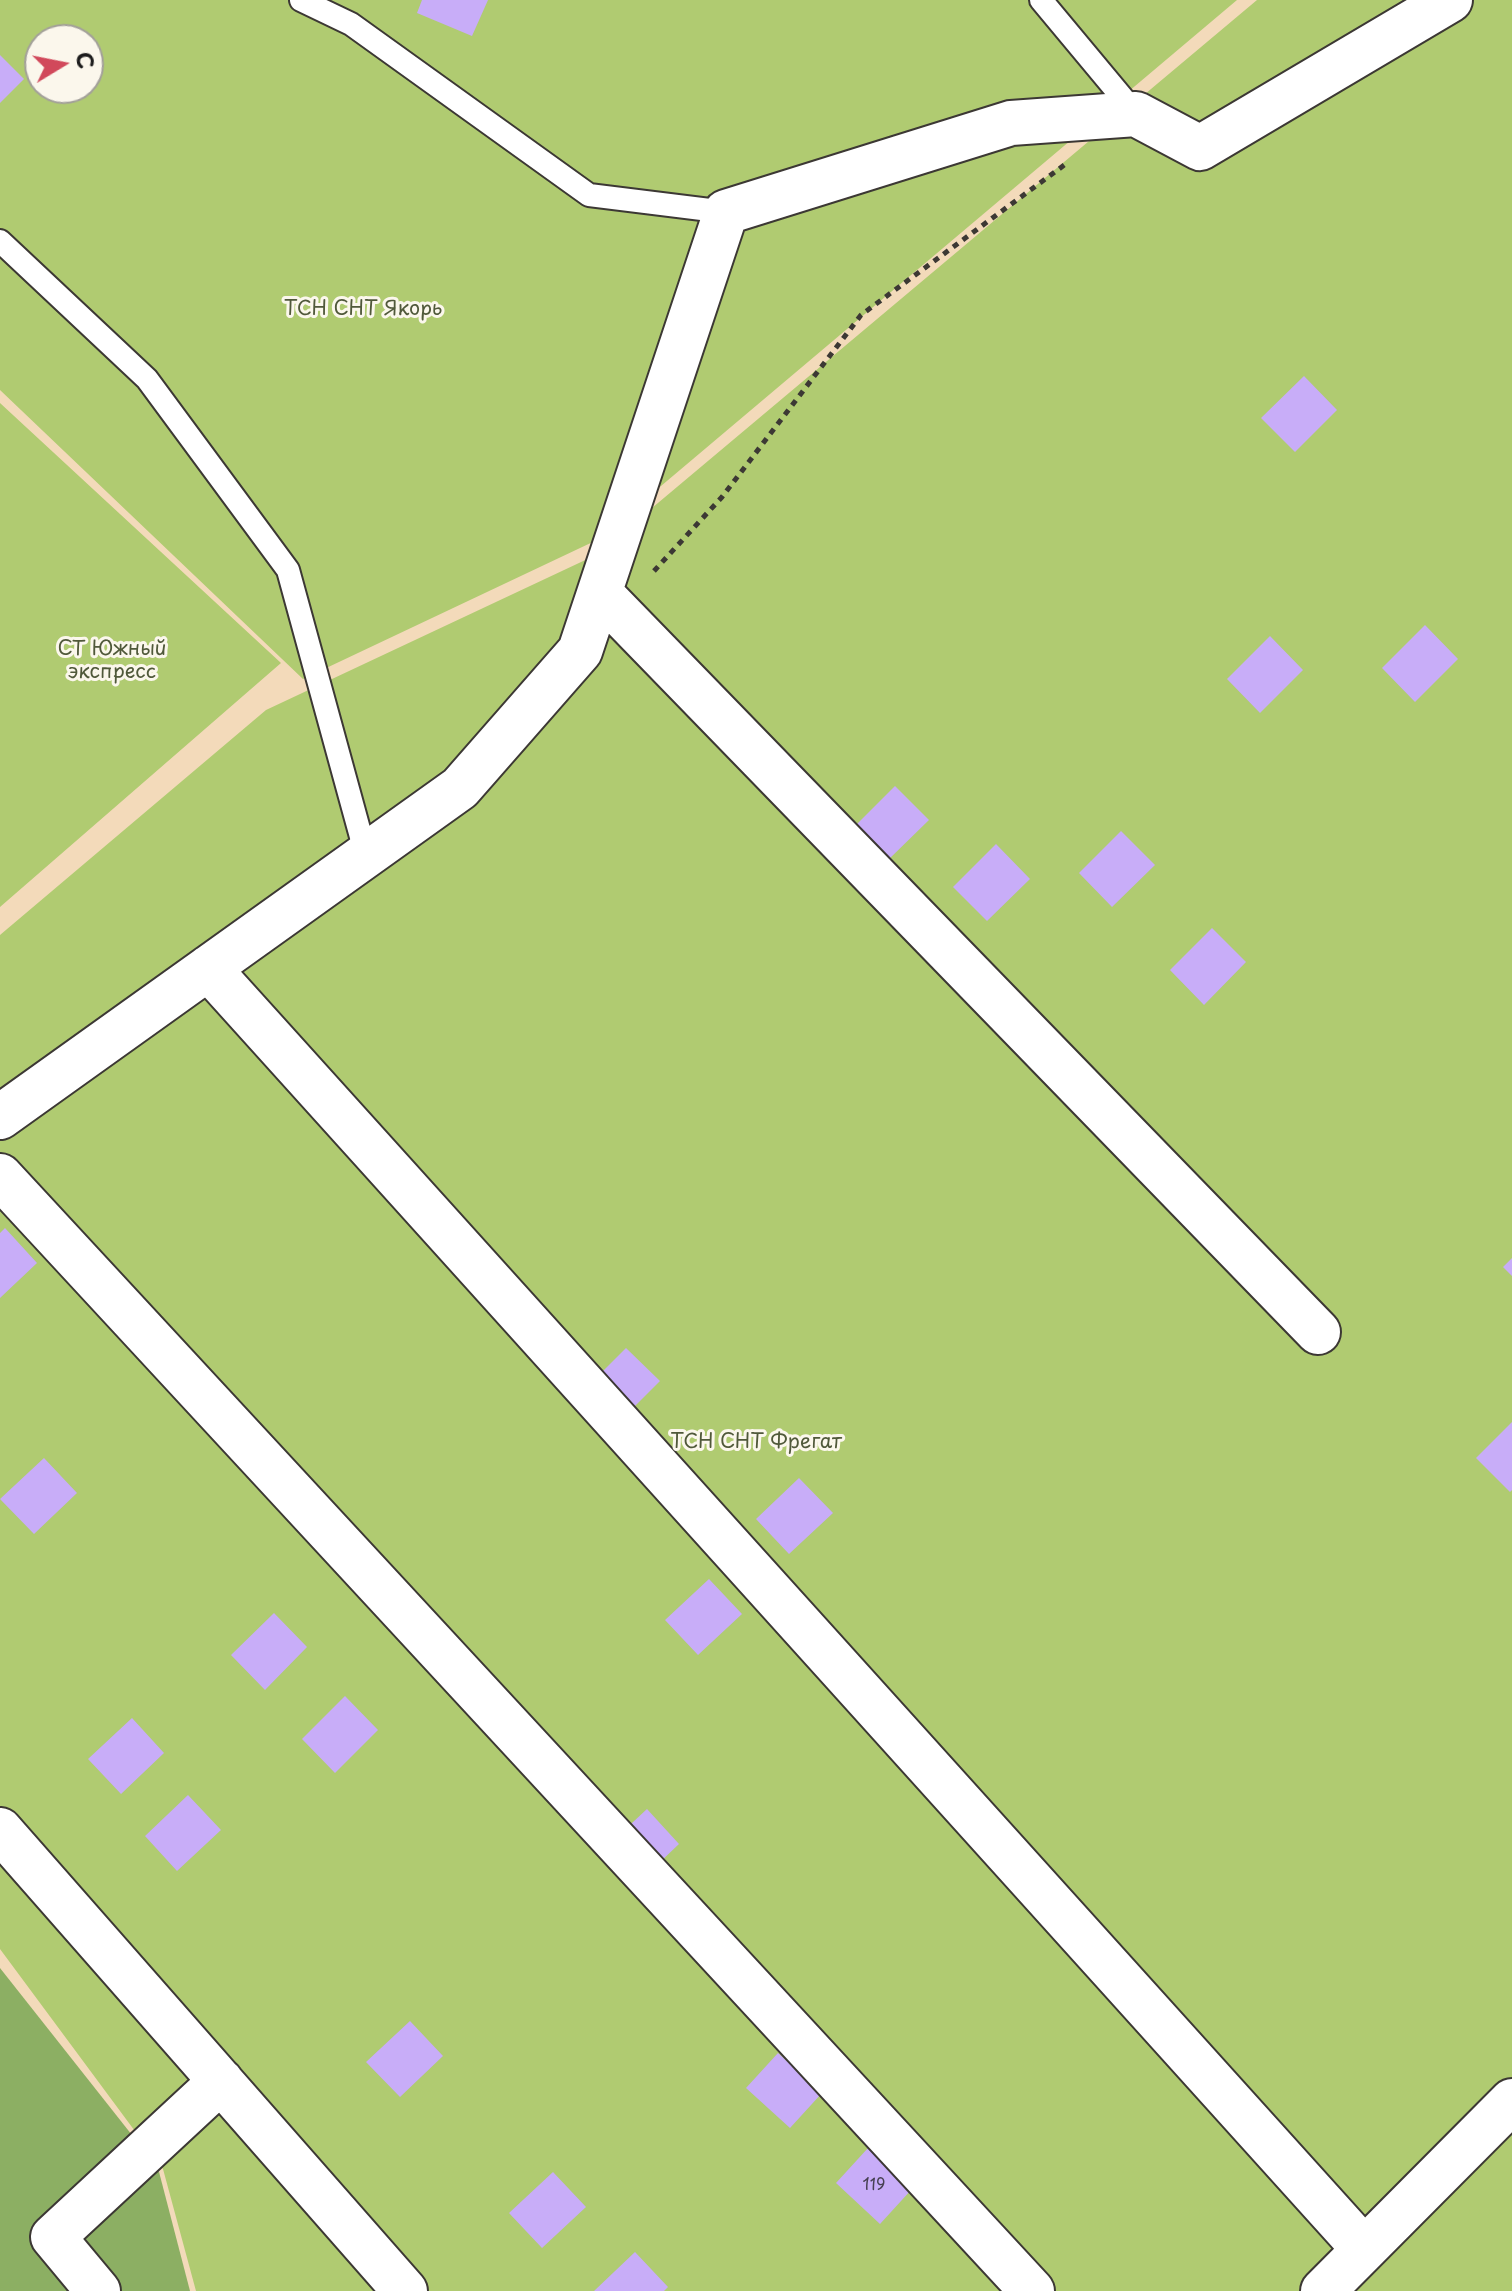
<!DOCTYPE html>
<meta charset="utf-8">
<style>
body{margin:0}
#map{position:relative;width:1512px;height:2291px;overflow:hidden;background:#f3daba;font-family:"Playpen Sans",sans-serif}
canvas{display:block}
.north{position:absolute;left:24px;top:24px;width:80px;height:80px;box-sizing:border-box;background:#fbf7ec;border:2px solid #a29f99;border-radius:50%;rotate:80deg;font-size:22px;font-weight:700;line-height:32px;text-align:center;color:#1c1c1c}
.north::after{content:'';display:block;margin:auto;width:28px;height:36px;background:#d1495b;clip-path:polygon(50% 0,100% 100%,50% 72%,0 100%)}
</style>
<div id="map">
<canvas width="1512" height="2291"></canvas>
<div class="north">С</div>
</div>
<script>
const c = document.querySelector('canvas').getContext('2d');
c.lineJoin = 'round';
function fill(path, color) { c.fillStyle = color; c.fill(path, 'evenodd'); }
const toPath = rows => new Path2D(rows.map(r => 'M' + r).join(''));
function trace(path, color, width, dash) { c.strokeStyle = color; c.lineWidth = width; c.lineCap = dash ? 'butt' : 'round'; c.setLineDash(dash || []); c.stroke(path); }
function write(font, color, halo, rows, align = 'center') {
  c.font = font + ' "Playpen Sans",sans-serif'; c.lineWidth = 6; c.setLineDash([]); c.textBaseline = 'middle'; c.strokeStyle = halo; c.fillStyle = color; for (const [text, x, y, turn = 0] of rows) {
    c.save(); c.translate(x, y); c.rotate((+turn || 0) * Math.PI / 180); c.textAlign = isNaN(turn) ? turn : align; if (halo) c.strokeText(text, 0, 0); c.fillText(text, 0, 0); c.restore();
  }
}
const green = toPath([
 [0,0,1237,0,597,540,303,679,0,390],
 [40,40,88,40,88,88,40,88],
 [1257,0,1512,0,1512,2291,196,2291,163,2169,0,1949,0,935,266,710,596,555],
 [0,403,281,663,0,907]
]);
const forest = toPath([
 [0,1968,158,2168,190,2291,0,2291]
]);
const building = toPath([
 [422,0,488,0,472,36,417,13],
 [0,55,24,79,0,103],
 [1304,376,1337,410,1295,452,1261,418],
 [1425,625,1458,659,1415,702,1382,668],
 [1270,636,1303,670,1260,713,1227,679],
 [895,786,929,820,886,862,853,828],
 [1121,831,1155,865,1112,907,1079,873],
 [996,844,1030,879,987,921,953,887],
 [1212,928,1246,962,1204,1005,1170,970],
 [5,1228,37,1263,0,1298,0,1233],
 [1512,1258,1512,1276,1503,1267],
 [626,1348,660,1381,617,1424,584,1390],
 [1512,1422,1512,1490,1510,1492,1476,1458],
 [44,1458,77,1493,34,1534,0,1499],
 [799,1478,833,1513,789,1554,756,1519],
 [709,1579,742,1614,698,1655,665,1620],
 [274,1613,307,1647,265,1690,231,1655],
 [345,1696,378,1730,335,1773,302,1739],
 [132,1718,164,1753,121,1794,88,1759],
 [188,1795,221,1830,177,1871,145,1836],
 [647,1809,679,1844,636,1885,603,1850],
 [410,2021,443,2056,400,2097,366,2062],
 [778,2053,822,2093,790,2128,746,2088],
 [868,2148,912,2189,880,2224,836,2183],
 [553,2172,586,2207,542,2248,509,2213],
 [635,2252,668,2287,664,2291,594,2291]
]);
const path = toPath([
 [654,571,722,497,861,315,1067,163]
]);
const service = toPath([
 [301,0,351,24,589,195,726,212],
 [1041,0,1136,114],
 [0,241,147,379,288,570,366,855]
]);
const minor = toPath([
 [600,593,1318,1332],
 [208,968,1364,2249],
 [0,1117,460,788,580,651,726,212,1011,123,1136,114,1200,148,1450,0],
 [0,1176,1032,2291],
 [0,1830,405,2291],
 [98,2291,53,2237,221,2081],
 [1323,2291,1512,2101]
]);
const numberNames = [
 ["119",874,2186]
];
const parkNames = [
 ["ТСН СНТ Якорь",363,309],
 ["СТ Южный",112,649],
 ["экспресс",112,672],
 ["ТСН СНТ Фрегат",756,1442]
];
fill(green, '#b0cb71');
fill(forest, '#8caf63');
fill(building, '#c8adf8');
trace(service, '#3c3834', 26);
trace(minor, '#3c3834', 48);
trace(path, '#3c3834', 5, [6, 6]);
trace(service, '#fff', 22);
trace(minor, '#fff', 44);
write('16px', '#474053', null, numberNames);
write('20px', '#50593a', '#fbf7ec', parkNames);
</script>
